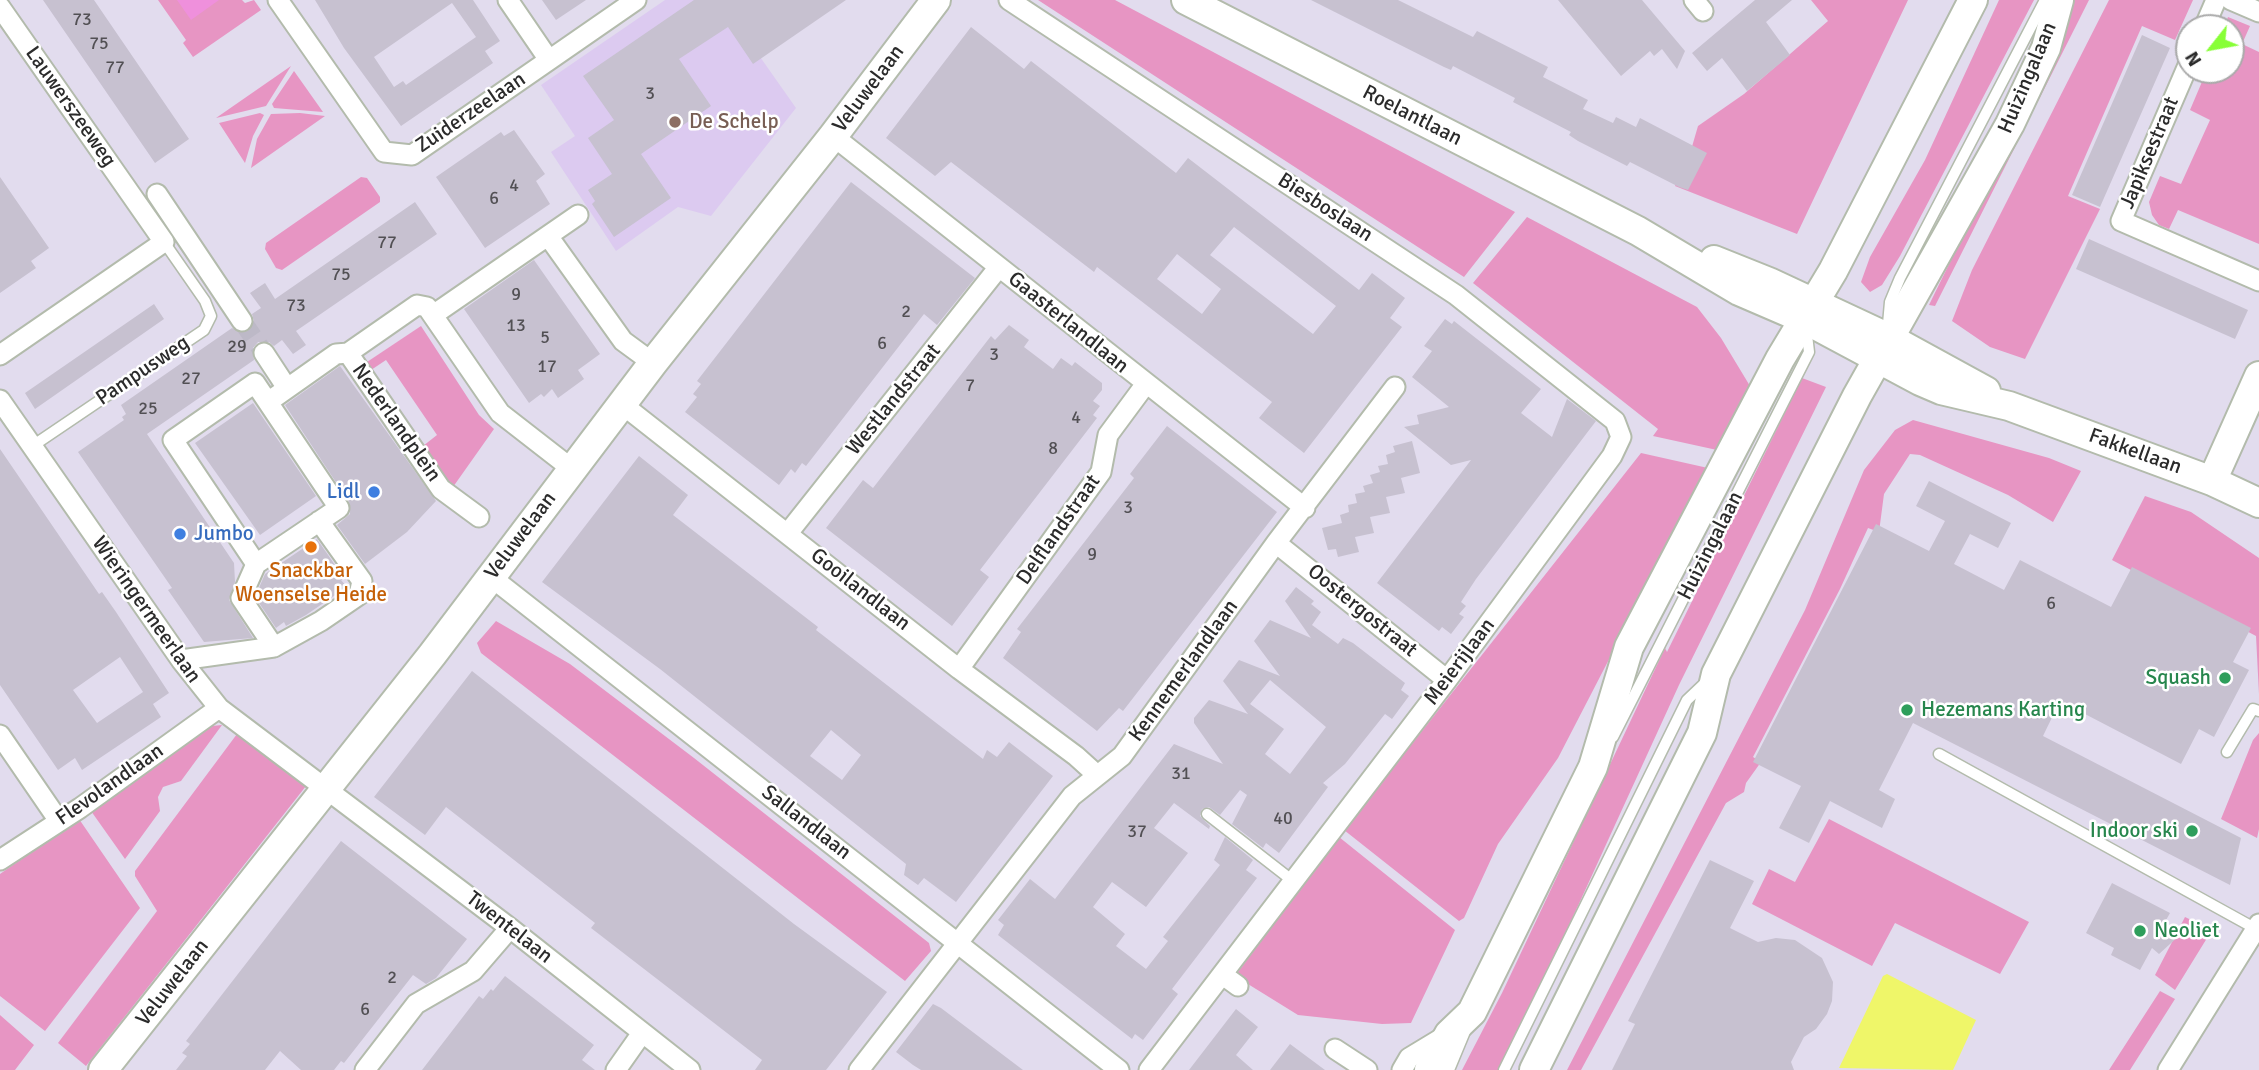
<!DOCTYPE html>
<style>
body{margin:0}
#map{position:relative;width:2259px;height:1070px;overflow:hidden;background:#e2dcee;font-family:Signika,sans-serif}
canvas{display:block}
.north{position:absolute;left:2175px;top:14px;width:70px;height:70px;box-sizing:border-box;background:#fff;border:2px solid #aaa;border-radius:50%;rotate:239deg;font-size:19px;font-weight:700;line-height:28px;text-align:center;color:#2b2b2b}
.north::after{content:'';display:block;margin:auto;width:24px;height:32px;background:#88ff37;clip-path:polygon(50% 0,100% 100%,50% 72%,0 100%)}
</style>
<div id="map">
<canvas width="2259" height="1070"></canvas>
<div class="north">N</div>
</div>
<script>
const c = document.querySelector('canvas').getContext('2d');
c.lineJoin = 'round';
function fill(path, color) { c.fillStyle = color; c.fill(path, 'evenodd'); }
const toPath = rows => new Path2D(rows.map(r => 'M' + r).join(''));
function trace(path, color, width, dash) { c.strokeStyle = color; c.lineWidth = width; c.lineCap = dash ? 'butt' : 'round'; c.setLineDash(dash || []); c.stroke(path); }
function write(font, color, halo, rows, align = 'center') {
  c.font = font + ' Signika,sans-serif'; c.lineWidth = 5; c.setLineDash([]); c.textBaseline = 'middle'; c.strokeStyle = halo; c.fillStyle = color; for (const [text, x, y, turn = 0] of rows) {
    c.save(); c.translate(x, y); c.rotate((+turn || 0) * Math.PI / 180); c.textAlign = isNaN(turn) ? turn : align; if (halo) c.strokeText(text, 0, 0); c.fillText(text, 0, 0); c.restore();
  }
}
const education = toPath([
 [665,0,720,0,796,108,711,216,678,207,616,251,551,152,575,136,541,85]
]);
const green = toPath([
 [158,0,242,0,245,3,254,0,261,10,193,57,183,43,186,40],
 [1038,0,1115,0,1515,212,1464,277],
 [1811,0,1908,0,1797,234,1675,186,1689,157,1698,126,1744,94,1828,21],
 [1999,0,2034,0,1900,256,1882,285,1870,292,1861,282,1870,257,1925,160],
 [2069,0,2089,0,1935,306,1929,305,2052,54],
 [2109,0,2193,0,2175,40,2142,26,2068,196,2100,209,2025,359,1990,347,1952,321,1972,270],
 [2228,17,2250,26,2242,44,2259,52,2259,244,2178,210,2169,229,2159,225,2152,215,2149,202,2160,176,2181,184,2210,120,2190,110,2207,70,2231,70,2231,28,2224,28],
 [291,66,266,106,216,118],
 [294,71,323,112,274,108,272,104],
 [260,113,264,115,253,136,245,163,219,123],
 [300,113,325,116,251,168,257,139,271,114],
 [361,177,367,178,380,197,380,202,282,270,276,268,265,249,266,243],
 [1527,217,1697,307,1721,338,1750,386,1717,450,1653,436,1658,429,1473,283],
 [421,326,479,415,494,429,453,487,423,446,437,435,386,360,371,370,367,362],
 [1802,378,1826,387,1679,685,1534,1002,1499,1070,1462,1070,1502,993,1665,648,1667,652],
 [1913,420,2049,458,2081,471,2053,522,2008,495,1920,455,1910,454,1884,494,1879,532,1868,528,1840,589,1753,757,1761,762,1746,783,1744,792,1726,803,1581,1070,1567,1070,1805,610,1864,470,1895,430],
 [1641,453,1708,468,1558,758,1498,844,1464,918,1459,921,1344,830],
 [2145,496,2191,512,2259,558,2259,694,2256,636,2112,560],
 [496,621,570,664,694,758,929,943,931,951,905,981,481,653,477,643],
 [222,725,181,781,163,787,158,797,160,811,125,859,91,811,212,726],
 [2259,733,2259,829,2257,838,2221,819,2253,740],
 [237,734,306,786,86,1066,58,1043,157,911,135,876,135,871],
 [79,819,140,908,45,1031,0,996,0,874],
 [1829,819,2029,922,2000,974,1895,923,1872,966,1752,904,1769,869,1795,882],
 [1339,837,1455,930,1411,1023,1382,1024,1298,1015,1235,976],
 [2185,917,2212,930,2175,990,2155,975],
 [2160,991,2175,999,2130,1070,2109,1070],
 [0,1015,34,1045,15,1070,0,1070]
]);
const pitch = toPath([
 [177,0,219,0,191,20]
]);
const water = toPath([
 [1887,974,1976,1020,1953,1070,1839,1068,1883,976]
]);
const building = toPath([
 [43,0,94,0,189,139,155,163],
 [315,0,473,0,500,41,485,51,493,63,401,126,344,48],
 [452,3,476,37,406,85,403,81,394,87,374,57],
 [542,0,586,0,556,20],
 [694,0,846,0,753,64,728,27,679,59,711,106,641,154,671,198,614,237,592,204,595,201,588,190,612,174,588,138,614,120,583,76],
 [1311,0,1398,0,1473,37,1477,31,1548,67,1543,77,1588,100,1583,109,1613,123,1616,117,1636,127,1640,118,1707,153,1688,190,1679,187,1630,162,1627,166,1578,141,1569,135,1571,132,1513,102,1515,98,1453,66,1451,70,1444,67],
 [1558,0,1642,0,1685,51,1677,69,1662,49,1654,56,1650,51,1621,76],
 [1755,0,1792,0,1766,22,1790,55,1747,91,1722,58,1707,71,1692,53],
 [971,27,1024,69,1031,61,1176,173,1188,158,1359,290,1372,273,1405,298,1390,318,1402,327,1304,453,1259,418,1272,402,1097,267,1094,272,951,162,935,176,886,138],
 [1234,227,1336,306,1313,334,1210,255],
 [1177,254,1221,289,1202,314,1157,279],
 [2142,35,2170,48,2100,207,2072,195],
 [514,130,545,174,536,181,550,204,485,248,436,177,501,132,504,136],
 [0,177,49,248,31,261,36,268,0,293],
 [851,182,975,278,937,325,924,314,806,466,802,463,795,473,791,469,779,485,685,412,697,397,693,394,701,384,697,381],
 [415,202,437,234,296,331,306,345,293,354,282,340,274,346,269,342,258,342,253,348,254,360,147,434,234,563,235,582,229,600,253,638,204,642,168,590,172,588,78,452,124,420,122,417,126,414,121,405,232,328,242,333,249,331,254,321,252,314,261,308,250,293,265,283,275,299],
 [2089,239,2248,310,2235,339,2076,269],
 [534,260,600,354,578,370,584,379,558,398,552,389,544,397,541,394,529,403,464,309],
 [154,304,164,319,35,409,25,393],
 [1445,319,1452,324,1454,321,1541,389,1521,413,1552,437,1567,399,1596,421,1476,579,1461,602,1466,606,1459,614,1464,617,1451,634,1442,627,1439,631,1377,583,1471,460,1451,465,1404,427,1419,424,1417,415,1449,407,1412,377,1432,351,1424,346],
 [1009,325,1029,340,1024,347,1053,369,1061,358,1072,366,1075,362,1102,383,1102,390,1093,401,1100,406,1093,415,1097,418,980,570,989,577,952,626,826,528,863,480,873,488,991,336,995,340],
 [340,366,436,501,407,532,365,564,337,525,350,514,349,502,285,405],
 [253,403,316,496,260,535,195,443],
 [1167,426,1277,512,1123,711,1119,708,1097,731,1003,658,1021,632,1017,629,1134,478,1130,474],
 [1412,441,1420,473,1401,478,1405,493,1386,497,1390,513,1370,517,1374,533,1355,537,1359,552,1338,557,1336,549,1328,550,1322,528,1342,523,1340,515,1349,512,1348,505,1357,503,1355,494,1365,492,1363,486,1373,483,1370,475,1380,472,1378,466,1388,464,1386,455,1395,452,1393,446],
 [0,449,99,594,102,592,116,612,169,693,153,704,161,717,82,770,75,758,58,770,0,685],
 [120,657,143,692,97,723,73,690],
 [639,456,688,495,673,515,818,627,816,630,883,682,983,759,987,750,997,757,1009,742,1053,776,956,902,924,878,918,885,904,875,906,864,660,669,542,582],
 [831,730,861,755,842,780,810,756],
 [1929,481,2011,523,1998,548,1970,534,1954,564,2004,590,2020,560,2111,607,2132,567,2251,628,2233,662,2249,670,2214,737,2199,729,2181,764,2060,701,2043,736,2241,838,2230,885,1913,723,1879,790,1895,799,1882,828,1830,801,1809,843,1779,828,1801,786,1753,762,1876,524,1929,551,1945,521,1916,506],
 [317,539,344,578,341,580,347,587,306,615,286,626,284,622,276,628,255,597,265,574],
 [1296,587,1314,601,1311,604,1321,612,1312,625,1338,644,1343,638,1353,643,1405,683,1401,690,1409,696,1392,719,1385,714,1345,764,1323,783,1328,787,1279,853,1266,843,1263,848,1232,824,1247,795,1240,790,1220,815,1209,807,1202,809,1200,816,1210,826,1209,829,1174,803,1154,828,1188,853,1146,907,1112,882,1093,907,1125,934,1116,946,1146,969,1168,941,1163,937,1220,865,1214,860,1225,837,1253,860,1246,870,1257,878,1172,989,1178,994,1143,1040,1135,1034,1132,1039,998,935,1004,925,998,920,1030,879,1055,899,1174,744,1223,764,1194,723,1194,718,1209,700,1248,714,1223,681,1239,660,1280,676,1254,641,1270,620,1311,638,1285,601],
 [1270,680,1326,727,1290,774,1265,754,1284,729,1250,704],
 [472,671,794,924,887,992,826,1070,755,1070,762,1060,591,928,595,923,446,807,425,835,374,797],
 [341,841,467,939,436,978,426,984,413,975,344,1063,341,1061,334,1070,301,1070,280,1051,265,1070,176,1070,187,1056,182,1053,190,1044,186,1041],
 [1710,860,1754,881,1730,928,1758,942,1776,938,1795,940,1822,958,1833,982,1832,1001,1827,1014,1816,1029,1804,1037,1791,1062,1794,1070,1612,1070,1635,1024,1628,1021],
 [2112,883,2170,913,2160,931,2180,935,2159,954,2152,948,2140,970,2111,955,2114,948,2086,933],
 [505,976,594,1045,582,1060,595,1070,422,1070,479,996,483,999,491,989,493,991],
 [933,1004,941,1008,1023,1070,921,1070,913,1065,896,1052],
 [1236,1009,1258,1027,1236,1055,1253,1070,1189,1070],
 [1290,1044,1325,1070,1270,1070]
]);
const streetTunnel = toPath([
 [242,321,264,353]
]);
const lane = toPath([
 [1888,324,1890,302,1900,278,2045,0],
 [31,447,204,330,211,316,205,301,164,242],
 [1613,737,1809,352,1806,326],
 [2227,752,2253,709,2259,711],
 [1939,754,2258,930],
 [1207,814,1293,881],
 [1449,1070,1466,1029],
 [1504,1070,1687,700,1707,681]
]);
const street = toPath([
 [278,0,384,152,412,155,636,0],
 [508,0,549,60],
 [1009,0,1456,295,1615,421,1621,437,1612,456,1447,680,1149,1070],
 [1694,0,1703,11],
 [2231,0,2259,12],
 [0,7,164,242,0,355],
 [2204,28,2216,0],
 [2189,63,2121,221,2259,281],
 [833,136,1305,508],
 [157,194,242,321],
 [548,236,623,341,653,363],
 [433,315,578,215],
 [264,353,287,388],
 [255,383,339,508,256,564,173,440,255,383],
 [0,400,181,660,219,708,510,928,690,1070],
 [268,402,336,354,348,353],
 [623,405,959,669,1076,756,1097,775],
 [479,517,441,489,348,353,417,305,427,307,500,413,572,469],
 [788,533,999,267],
 [1276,543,1447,680],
 [256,564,241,598,274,647],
 [491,577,1119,1070],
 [181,660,274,647,321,621,359,595,362,581,319,521],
 [959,669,1101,472,1108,435,1145,385],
 [0,735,59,821],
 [0,860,80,808,219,708],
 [1223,975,1238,986],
 [1335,1049,1367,1070],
 [365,1070,416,1004,473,971,510,928],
 [616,1070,642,1033],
 [859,1070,1072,796,1122,756,1276,543,1395,387],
 [1402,1070,1409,1058,1447,1035],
 [2168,1070,2259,924]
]);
const secondary = toPath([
 [1186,0,1638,231,1739,291,1804,319,1920,381,1941,390,2009,406,2212,481,2259,503],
 [1714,260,1769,282,1891,339,1986,391],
 [2212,481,2259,376],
 [103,1070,432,655,653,363,833,136,936,0],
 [1429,1070,1449,1034,1472,1012,1593,767,1629,647,1780,359,1833,271,1973,0],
 [1534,1070,1702,733,1716,674,1857,396,2010,124,2046,48,2059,0]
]);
const markers = [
 [675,122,7,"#8d6e63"],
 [374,492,7,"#3f7fe0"],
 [180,534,7,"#3f7fe0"],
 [311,547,7,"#e8710a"],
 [2225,678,7,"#2e9e5b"],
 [1907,710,7,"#2e9e5b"],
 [2192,831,7,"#2e9e5b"],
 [2140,931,7,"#2e9e5b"]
];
const numberNames = [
 ["73",82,20],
 ["75",99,44],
 ["77",115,68],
 ["3",650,94],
 ["4",514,186],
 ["6",494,199],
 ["77",387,243],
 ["75",341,275],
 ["9",516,295],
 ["73",296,306],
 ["2",906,312],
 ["13",516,326],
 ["5",545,338],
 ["6",882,344],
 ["29",237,347],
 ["3",994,355],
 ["17",547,367],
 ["27",191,379],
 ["7",970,386],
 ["25",148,409],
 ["4",1076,418],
 ["8",1053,449],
 ["3",1128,508],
 ["9",1092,555],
 ["6",2051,604],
 ["31",1181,774],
 ["40",1283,819],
 ["37",1137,832],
 ["2",392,978],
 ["6",365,1010]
];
const streetNames = [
 ["Huizingalaan",2028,78,-67],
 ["Veluwelaan",869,89,-53],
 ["Lauwerszeeweg",70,107,55],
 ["Zuiderzeelaan",471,113,-34],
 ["Roelantlaan",1412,116,27],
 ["Japiksestraat",2150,153,-67],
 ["Biesboslaan",1325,208,33],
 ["Gaasterlandlaan",1068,323,39],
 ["Pampusweg",143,371,-34],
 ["Westlandstraat",894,400,-51],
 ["Nederlandplein",396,423,55],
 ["Fakkellaan",2135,452,20],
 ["Delflandstraat",1059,530,-55],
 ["Veluwelaan",521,536,-53],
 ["Huizingalaan",1711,546,-63],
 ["Gooilandlaan",860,590,38],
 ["Wieringermeerlaan",146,610,55],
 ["Oostergostraat",1362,611,39],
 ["Meierijlaan",1460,662,-53],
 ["Kennemerlandlaan",1184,671,-54],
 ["Flevolandlaan",110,785,-35],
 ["Sallandlaan",806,823,38],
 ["Twentelaan",509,928,38],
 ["Veluwelaan",173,983,-52]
];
const educationNames = [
 ["De Schelp",689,122]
];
const shopNames = [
 ["Lidl",360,492],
 ["Jumbo",194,534,"left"]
];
const foodNames = [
 ["Snackbar",311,571],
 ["Woenselse Heide",311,595]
];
const leisureNames = [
 ["Squash",2211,678],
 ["Hezemans Karting",1921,710,"left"],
 ["Indoor ski",2178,831],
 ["Neoliet",2154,931,"left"]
];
fill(education, '#dccaf0');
fill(green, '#e795c3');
fill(pitch, '#ef90dc');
fill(water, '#eff669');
fill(building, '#c7c1d0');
trace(streetTunnel, '#bdb9c7', 19, [19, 10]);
trace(lane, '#b3bbac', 13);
trace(street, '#b3bbac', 23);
trace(secondary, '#b3bbac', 32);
trace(lane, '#fff', 10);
trace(street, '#fff', 19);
trace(secondary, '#fff', 28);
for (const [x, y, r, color] of markers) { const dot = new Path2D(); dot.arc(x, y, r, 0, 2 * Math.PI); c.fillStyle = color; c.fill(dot); trace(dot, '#fff', 2.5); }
write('18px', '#525054', null, numberNames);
write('21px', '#2b2b2b', '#fff', streetNames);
write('21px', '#785e54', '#fff', educationNames, 'left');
write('21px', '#366cbe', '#fff', shopNames, 'right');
write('21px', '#c56008', '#fff', foodNames);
write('21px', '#27864d', '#fff', leisureNames, 'right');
</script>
